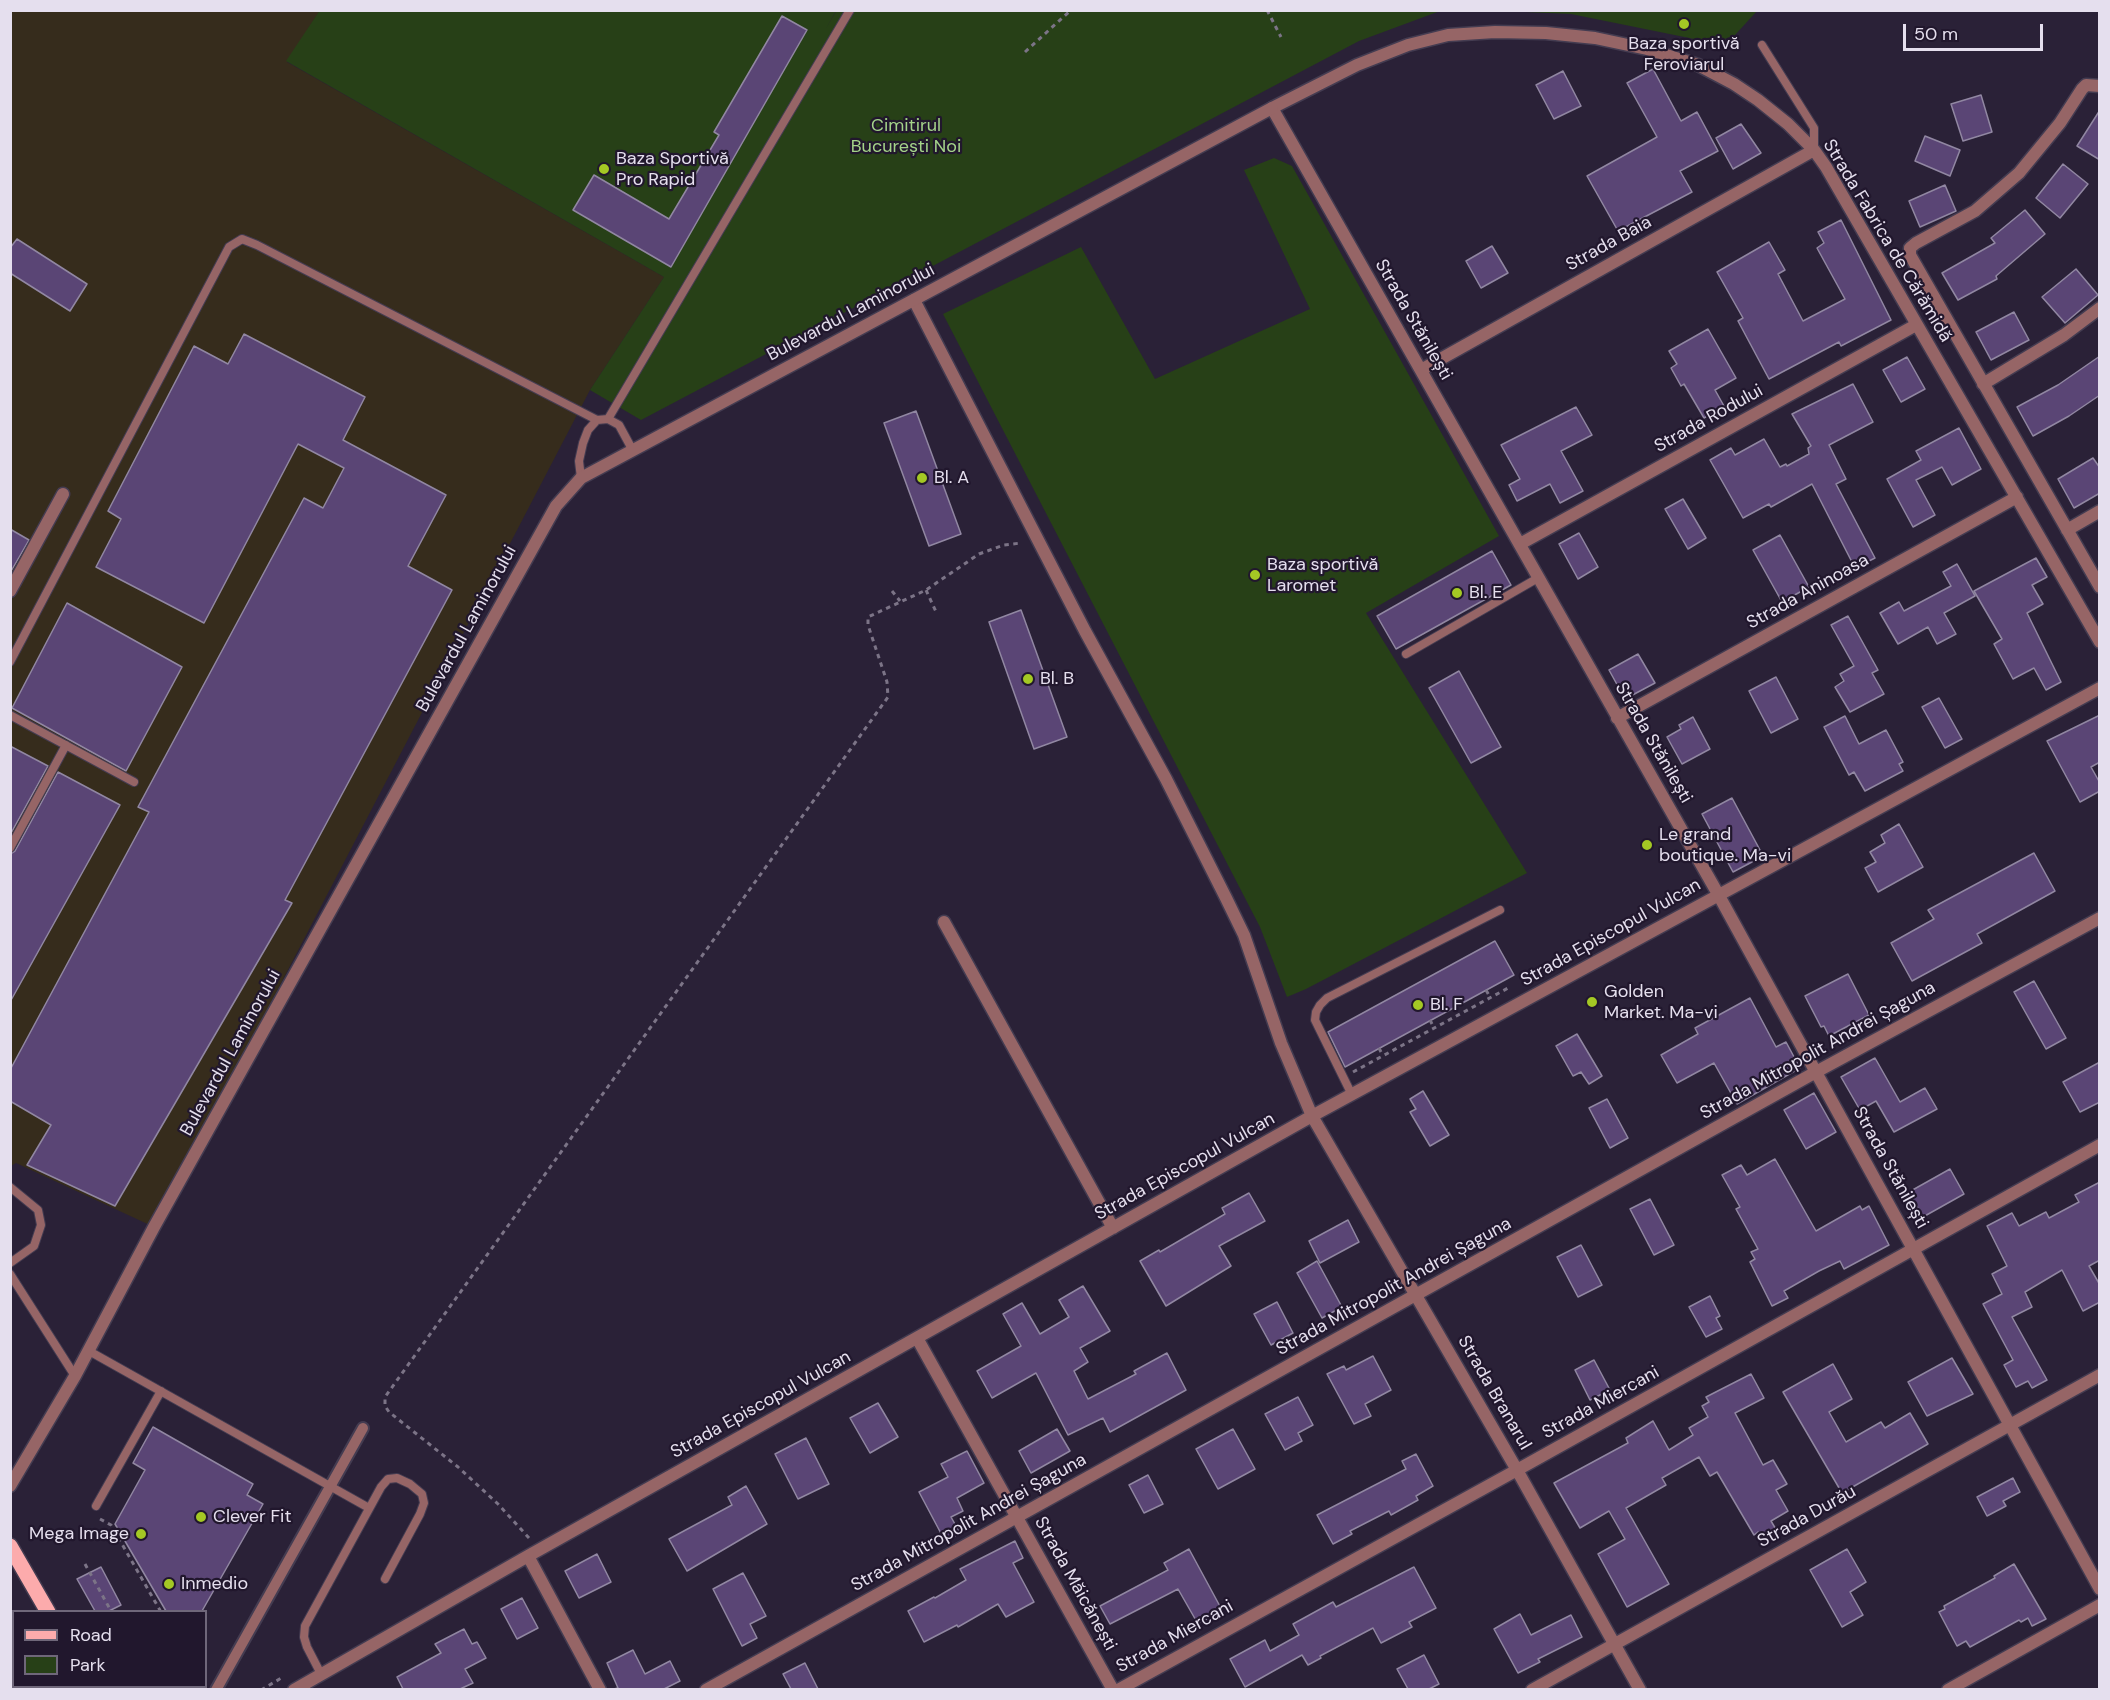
<!DOCTYPE html>
<meta charset="utf-8">
<style>
body{margin:0}
#map{position:relative;width:2110px;height:1700px;overflow:hidden;background:#2a2137;font-family:"DM Sans",sans-serif}
canvas{display:block}
.frame{position:absolute;inset:0;border:12px solid #e5dfee;pointer-events:none}
.legend{position:absolute;left:12px;top:1610px;width:195px;height:78px;box-sizing:border-box;background:#21172d;border:2px solid #6f677a;margin:0;padding:8px 10px;list-style:none;font-size:18px;color:#e5dfee}
.legend li{display:flex;align-items:center;gap:12px;height:30px}
.legend b{width:30px;border:2px solid #6f677a}
.scale{position:absolute;left:1903px;top:24px;width:140px;height:27px;box-sizing:border-box;border:3px solid #e5dfee;border-top:0;padding-left:8px;font-size:18px;line-height:21px;white-space:nowrap;color:#e5dfee;-webkit-text-stroke:4px #21172d;paint-order:stroke}
</style>
<div id="map">
<canvas width="2110" height="1700"></canvas>
<div class="frame"></div>
<ul class="legend">
<li><b style="height:8px;background:#fcabac"></b>Road</li>
<li><b style="height:16px;background:#274017"></b>Park</li>
</ul>
<div class="scale">50 m</div>
</div>
<script>
const c = document.querySelector('canvas').getContext('2d');
c.lineJoin = 'round';
function fill(path, color) { c.fillStyle = color; c.fill(path, 'evenodd'); }
const toPath = rows => new Path2D(rows.map(r => 'M' + r).join(''));
function trace(path, color, width, dash) { c.strokeStyle = color; c.lineWidth = width; c.lineCap = dash ? 'butt' : 'round'; c.setLineDash(dash || []); c.stroke(path); }
function write(font, color, halo, rows, align = 'center') {
  c.font = font + ' "DM Sans",sans-serif'; c.lineWidth = 4.5; c.setLineDash([]); c.textBaseline = 'middle'; c.strokeStyle = halo; c.fillStyle = color; for (const [text, x, y, turn = 0] of rows) {
    c.save(); c.translate(x, y); c.rotate((+turn || 0) * Math.PI / 180); c.textAlign = isNaN(turn) ? turn : align; if (halo) c.strokeText(text, 0, 0); c.fillText(text, 0, 0); c.restore();
  }
}
const industrial = toPath([
 [11,11,320,11,287,62,664,277,590,390,154,1227,16,1163,11,1166]
]);
const green = toPath([
 [320,10,836,11,825,30,837,10,1440,11,1359,41,641,420,590,390,664,277,286,61],
 [1504,11,1757,11,1735,35,1714,43,1571,14],
 [1274,158,1292,166,1499,536,1366,613,1527,873,1306,989,1287,997,1260,927,943,314,1081,247,1155,379,1310,309,1244,170]
]);
const building = toPath([
 [782,16,807,30,671,267,573,210,594,175,669,219,719,135,714,132,782,16],
 [1653,69,1681,121,1697,112,1718,151,1680,171,1692,192,1618,231,1587,176,1657,137,1627,83,1653,69],
 [1563,71,1581,106,1554,119,1536,85,1563,71],
 [1981,95,1992,132,1963,141,1951,104,1981,95],
 [2100,110,2100,160,2077,146,2100,110],
 [1741,124,1761,153,1733,169,1716,138,1741,124],
 [1925,136,1960,150,1950,176,1915,161,1925,136],
 [2063,164,2088,184,2060,218,2036,198,2063,164],
 [1945,185,1956,211,1920,227,1909,201,1945,185],
 [2025,210,2045,234,1996,276,1997,279,1958,300,1942,273,1995,243,1991,238,2025,210],
 [1841,220,1891,320,1841,346,1839,342,1769,379,1738,321,1743,318,1717,272,1769,242,1785,270,1778,274,1803,321,1845,299,1817,248,1824,243,1818,232,1841,220],
 [17,239,87,284,70,311,10,273,10,248,17,239],
 [1492,246,1508,273,1481,288,1466,261,1492,246],
 [2076,269,2098,295,2065,323,2042,297,2076,269],
 [2014,312,2029,340,1991,360,1976,332,2014,312],
 [1708,329,1736,378,1715,390,1724,406,1704,418,1684,384,1681,386,1671,368,1677,364,1669,351,1708,329],
 [244,334,365,397,343,440,446,495,408,566,452,590,285,900,292,903,115,1206,27,1165,51,1125,10,1101,10,1070,149,812,138,807,304,498,323,508,344,468,298,444,204,623,96,567,121,519,108,511,194,346,228,364,244,334],
 [2100,356,2100,395,2069,416,2033,436,2017,407,2058,385,2100,356],
 [1907,357,1925,389,1901,402,1883,370,1907,357],
 [1853,384,1873,422,1829,445,1846,479,1836,484,1875,558,1855,568,1812,484,1771,507,1769,504,1743,518,1710,460,1731,448,1735,455,1764,439,1780,467,1786,464,1787,466,1809,454,1808,448,1811,446,1792,414,1853,384],
 [1576,407,1592,435,1561,451,1583,491,1560,503,1550,484,1517,501,1509,485,1520,479,1501,445,1576,407],
 [916,411,961,534,929,546,884,423,916,411],
 [1959,428,1981,469,1952,485,1942,467,1916,480,1935,515,1913,527,1887,479,1921,460,1916,451,1959,428],
 [2093,458,2100,468,2100,493,2074,508,2058,479,2093,458],
 [1683,499,1706,538,1688,549,1665,509,1683,499],
 [10,529,29,540,10,573,10,529],
 [1579,533,1598,567,1578,579,1559,544,1579,533],
 [1780,535,1809,587,1782,602,1753,550,1780,535],
 [1492,551,1511,585,1396,649,1377,616,1492,551],
 [2036,558,2047,577,2032,585,2043,604,2027,613,2061,682,2046,690,2034,668,2013,679,1994,644,2002,639,1974,591,2036,558],
 [1957,564,1975,596,1944,613,1956,634,1937,644,1928,627,1898,644,1880,613,1899,602,1904,611,1951,586,1943,572,1957,564],
 [67,603,182,667,126,771,12,708,67,603],
 [1021,610,1067,737,1034,749,989,622,1021,610],
 [1848,616,1878,670,1872,673,1884,694,1850,712,1835,687,1844,681,1840,674,1854,666,1831,625,1848,616],
 [1638,654,1655,683,1625,699,1609,670,1638,654],
 [1459,671,1501,747,1471,763,1429,688,1459,671],
 [1776,677,1798,719,1771,733,1749,691,1776,677],
 [1939,698,1962,739,1945,748,1922,707,1939,698],
 [2100,715,2100,762,2091,767,2100,783,2100,791,2080,802,2047,741,2100,715],
 [1845,716,1859,744,1886,730,1903,762,1899,764,1903,771,1865,791,1854,772,1849,775,1824,727,1845,716],
 [1693,717,1710,749,1682,764,1667,737,1681,729,1679,725,1693,717],
 [10,746,48,766,10,835,10,746],
 [58,772,120,805,10,1002,10,854,15,851,58,772],
 [1732,798,1760,850,1749,856,1752,862,1733,872,1702,814,1732,798],
 [1899,824,1923,867,1878,892,1865,868,1876,862,1870,852,1885,843,1881,835,1899,824],
 [2034,853,2055,891,1977,934,1982,943,1912,981,1891,943,1934,919,1928,910,2034,853],
 [1495,941,1514,975,1345,1067,1328,1032,1495,941],
 [1848,974,1869,1015,1829,1036,1824,1026,1821,1027,1805,996,1848,974],
 [2034,981,2066,1038,2046,1049,2014,992,2034,981],
 [1750,998,1776,1047,1786,1042,1800,1068,1737,1104,1714,1063,1677,1083,1661,1055,1698,1034,1695,1028,1750,998],
 [1577,1034,1602,1076,1589,1084,1581,1072,1573,1076,1556,1046,1577,1034],
 [1875,1058,1900,1102,1925,1088,1937,1109,1894,1132,1876,1101,1860,1110,1841,1077,1875,1058],
 [2100,1062,2100,1102,2080,1112,2063,1082,2100,1062],
 [1423,1091,1449,1135,1430,1146,1410,1112,1416,1109,1410,1099,1423,1091],
 [1814,1093,1836,1132,1806,1149,1784,1110,1814,1093],
 [1607,1099,1628,1138,1610,1148,1589,1108,1607,1099],
 [1775,1159,1816,1231,1860,1206,1862,1210,1869,1206,1889,1245,1844,1269,1840,1261,1819,1271,1784,1291,1788,1298,1772,1306,1750,1262,1755,1259,1751,1252,1758,1249,1736,1209,1740,1207,1722,1175,1741,1165,1747,1175,1775,1159],
 [1950,1169,1964,1194,1923,1217,1909,1192,1950,1169],
 [2100,1182,2100,1260,2089,1266,2100,1285,2100,1302,2083,1311,2062,1270,2025,1292,2032,1307,2012,1317,2047,1380,2032,1388,2028,1381,2016,1387,2004,1365,2013,1360,1983,1304,2002,1294,1992,1274,2007,1266,1987,1226,2012,1213,2019,1226,2046,1212,2049,1218,2079,1202,2075,1195,2100,1182],
 [1249,1193,1265,1221,1219,1246,1231,1266,1166,1306,1140,1261,1159,1250,1160,1252,1225,1214,1222,1208,1249,1193],
 [1650,1199,1674,1245,1654,1255,1630,1209,1650,1199],
 [1348,1220,1359,1242,1320,1263,1309,1241,1348,1220],
 [1581,1245,1602,1285,1578,1297,1557,1257,1581,1245],
 [1317,1261,1342,1307,1322,1318,1297,1273,1317,1261],
 [1083,1286,1110,1331,1080,1348,1088,1362,1074,1371,1088,1399,1136,1374,1134,1371,1167,1353,1186,1390,1110,1432,1103,1418,1068,1435,1036,1373,992,1398,977,1371,1021,1346,1003,1314,1022,1303,1040,1334,1069,1317,1059,1300,1083,1286],
 [1710,1296,1720,1316,1716,1318,1722,1329,1706,1337,1689,1307,1710,1296],
 [1277,1302,1293,1333,1271,1345,1254,1314,1277,1302],
 [1373,1356,1391,1390,1365,1404,1371,1416,1354,1424,1327,1374,1344,1366,1346,1370,1373,1356],
 [1952,1358,1973,1394,1927,1416,1908,1382,1952,1358],
 [1594,1360,1610,1390,1590,1400,1575,1370,1594,1360],
 [1833,1364,1852,1399,1829,1412,1846,1442,1881,1422,1885,1428,1910,1413,1928,1444,1842,1493,1783,1392,1833,1364],
 [1751,1374,1764,1398,1735,1413,1763,1465,1773,1460,1787,1484,1776,1490,1788,1511,1771,1521,1777,1531,1763,1540,1758,1532,1754,1535,1717,1472,1710,1476,1699,1457,1662,1478,1666,1485,1626,1508,1669,1584,1627,1607,1598,1554,1625,1539,1609,1511,1580,1528,1554,1483,1628,1443,1626,1438,1653,1421,1669,1450,1693,1435,1689,1428,1708,1417,1702,1406,1709,1402,1706,1397,1751,1374],
 [1298,1397,1313,1425,1298,1433,1302,1441,1285,1450,1265,1414,1298,1397],
 [878,1403,898,1437,870,1453,850,1418,878,1403],
 [153,1427,253,1484,247,1495,263,1504,202,1611,166,1611,115,1524,145,1470,133,1463,153,1427],
 [1057,1429,1070,1451,1031,1473,1019,1451,1057,1429],
 [1233,1429,1255,1469,1218,1489,1196,1449,1233,1429],
 [806,1438,829,1484,798,1499,775,1454,806,1438],
 [967,1451,984,1483,957,1498,963,1511,951,1517,960,1533,945,1541,919,1492,948,1477,941,1464,967,1451],
 [1416,1454,1433,1486,1416,1496,1418,1500,1391,1515,1389,1511,1350,1531,1352,1534,1333,1544,1317,1515,1406,1469,1402,1461,1416,1454],
 [1148,1475,1163,1504,1144,1513,1129,1485,1148,1475],
 [2013,1478,2020,1492,2003,1501,2006,1506,1987,1516,1977,1497,2013,1478],
 [746,1486,767,1524,687,1571,669,1539,732,1505,728,1497,746,1486],
 [1015,1541,1023,1558,1013,1563,1034,1602,1006,1617,998,1604,958,1627,957,1625,924,1642,908,1611,934,1597,935,1598,966,1580,960,1569,1015,1541],
 [1189,1549,1222,1610,1198,1624,1178,1589,1110,1624,1100,1606,1168,1570,1164,1563,1189,1549],
 [1847,1549,1866,1582,1850,1592,1863,1615,1842,1627,1810,1570,1847,1549],
 [597,1554,611,1582,579,1598,565,1571,597,1554],
 [2014,1564,2046,1619,2032,1626,2028,1618,2021,1622,2019,1620,1970,1647,1966,1641,1957,1646,1939,1612,1945,1609,1944,1606,1995,1578,1994,1576,2014,1564],
 [101,1567,121,1605,109,1611,95,1611,77,1579,101,1567],
 [1414,1567,1436,1608,1409,1622,1412,1627,1381,1643,1373,1628,1320,1656,1321,1658,1308,1665,1302,1655,1245,1687,1230,1659,1265,1640,1270,1651,1299,1635,1293,1624,1333,1602,1336,1607,1414,1567],
 [743,1573,766,1616,750,1624,757,1638,742,1646,713,1589,743,1573],
 [522,1598,538,1628,517,1639,501,1609,522,1598],
 [1520,1614,1531,1635,1571,1615,1582,1637,1538,1659,1540,1662,1518,1673,1494,1629,1520,1614],
 [464,1629,472,1644,477,1642,486,1658,465,1669,473,1683,460,1689,403,1689,397,1677,441,1653,435,1644,464,1629],
 [633,1650,645,1674,670,1661,680,1681,664,1689,614,1689,618,1688,607,1663,633,1650],
 [1424,1655,1439,1684,1429,1689,1408,1689,1397,1669,1424,1655],
 [805,1663,818,1689,791,1689,783,1674,805,1663]
]);
const path = toPath([
 [1267,10,1281,37],
 [1025,52,1071,10],
 [926,590,937,614],
 [892,591,900,601],
 [1486,990,1490,997],
 [1430,1020,1434,1028],
 [1379,1048,1383,1056],
 [1353,1072,1510,987],
 [100,1519,111,1525,161,1612],
 [529,1538,498,1504,458,1467,389,1412,385,1406,385,1397,888,697,887,682,868,625,868,617,926,590,979,554,1004,545,1021,543],
 [85,1564,111,1611],
 [261,1690,283,1677]
]);
const service = toPath([
 [1762,45,1814,128,1814,150],
 [608,419,850,10],
 [581,478,579,461,583,443,588,430,597,420],
 [1406,654,1538,578],
 [10,662,229,247,242,239,257,245,597,420,608,419,619,425,632,449],
 [10,715,134,782],
 [10,848,66,745],
 [1352,1095,1315,1020,1316,1012,1320,1005,1327,998,1500,910],
 [10,1187,38,1210,41,1225,34,1246,10,1263],
 [10,1274,75,1376],
 [89,1351,369,1508],
 [96,1506,161,1391],
 [321,1674,307,1647,304,1637,305,1626,381,1487,388,1479,397,1478,410,1484,422,1494,424,1503,420,1514,385,1579]
]);
const pedestrian = toPath([
 [216,1690,363,1428]
]);
const minor = toPath([
 [2100,86,2086,85,2082,89,2060,123,2019,173,1975,211,1916,243,1910,248,1910,255,2100,587],
 [914,300,1085,631,1166,779,1226,898,1244,935,1281,1043,1312,1116,1517,1470,1640,1690],
 [1421,370,1814,150],
 [1983,384,2064,335,2100,308],
 [2067,530,2100,511],
 [1520,544,1916,325],
 [10,591,63,494],
 [2100,642,1826,167,1814,150,1788,124,1758,100,1734,84,1698,65,1647,49,1595,38,1546,33,1495,32,1448,35,1408,45,1357,65,1272,108,1718,894,2100,1589],
 [1617,718,2017,497],
 [944,922,1113,1228],
 [917,1338,1113,1690],
 [528,1556,600,1690],
 [294,1690,528,1556,1312,1116,2100,688],
 [706,1690,1816,1072,2100,918],
 [1118,1690,1517,1470,2100,1145],
 [1532,1690,2100,1375],
 [1948,1690,2100,1605]
]);
const tertiary = toPath([
 [10,1486,75,1376,154,1227,556,506,581,478,1272,108]
]);
const primary = toPath([
 [10,1546,48,1612],
 [10,1627,14,1633],
 [43,1686,45,1690],
 [90,1686,92,1690]
]);
const markers = [
 [1684,24,6,"#a4c824"],
 [604,169,6,"#a4c824"],
 [922,478,6,"#a4c824"],
 [1255,575,6,"#a4c824"],
 [1457,593,6,"#a4c824"],
 [1028,679,6,"#a4c824"],
 [1647,845,6,"#a4c824"],
 [1592,1002,6,"#a4c824"],
 [1418,1005,6,"#a4c824"],
 [201,1517,6,"#a4c824"],
 [141,1534,6,"#a4c824"],
 [169,1584,6,"#a4c824"]
];
const poiNames = [
 ["Baza sportivă",1684,44,"center"],
 ["Feroviarul",1684,65,"center"],
 ["Baza Sportivă",616,159],
 ["Pro Rapid",616,180],
 ["Bl. A",934,478],
 ["Baza sportivă",1267,565],
 ["Laromet",1267,586],
 ["Bl. E",1469,593],
 ["Bl. B",1040,679],
 ["Le grand",1659,835],
 ["boutique. Ma-vi",1659,856],
 ["Golden",1604,992],
 ["Market. Ma-vi",1604,1013],
 ["Bl. F",1430,1005],
 ["Clever Fit",213,1517],
 ["Mega Image",129,1534,"right"],
 ["Inmedio",181,1584]
];
const parkNames = [
 ["Cimitirul",906,126],
 ["București Noi",906,147]
];
const streetNames = [
 ["Strada Fabrica de Cărămidă",1887,241,59],
 ["Strada Baia",1609,244,-29],
 ["Bulevardul Laminorului",851,313,-28],
 ["Strada Stănilești",1413,320,60],
 ["Strada Rodului",1709,419,-29],
 ["Strada Aninoasa",1808,592,-29],
 ["Bulevardul Laminorului",467,629,-61],
 ["Strada Stănilești",1653,743,60],
 ["Strada Episcopul Vulcan",1611,933,-29],
 ["Strada Mitropolit Andrei Șaguna",1818,1051,-29],
 ["Bulevardul Laminorului",231,1053,-61],
 ["Strada Episcopul Vulcan",1185,1167,-29],
 ["Strada Stănilești",1890,1168,61],
 ["Strada Mitropolit Andrei Șaguna",1394,1287,-29],
 ["Strada Branarul",1494,1393,60],
 ["Strada Miercani",1601,1403,-29],
 ["Strada Episcopul Vulcan",761,1405,-29],
 ["Strada Durău",1807,1517,-29],
 ["Strada Mitropolit Andrei Șaguna",969,1523,-29],
 ["Strada Măicănești",1075,1584,61],
 ["Strada Miercani",1175,1637,-29]
];
fill(industrial, '#362c1c');
fill(green, '#274017');
fill(building, '#5a4575');
trace(building, '#9187a2', 1.5);
trace(service, '#443c51', 10);
trace(pedestrian, '#443c51', 14);
trace(minor, '#443c51', 15);
trace(tertiary, '#443c51', 15);
trace(primary, '#443c51', 18);
trace(path, '#7c7487', 3, [4.5, 4.5]);
trace(service, '#966566', 8);
trace(pedestrian, '#966566', 10);
trace(minor, '#966566', 12);
trace(tertiary, '#966566', 12);
trace(primary, '#fcabac', 15);
for (const [x, y, r, color] of markers) { const dot = new Path2D(); dot.arc(x, y, r, 0, 2 * Math.PI); c.fillStyle = color; c.fill(dot); trace(dot, '#21172d', 2); }
write('18px', '#e5dfee', '#21172d', poiNames, 'left');
write('18px', '#a4d389', '#21172d', parkNames);
write('18px', '#e5dfee', '#21172d', streetNames);
</script>
